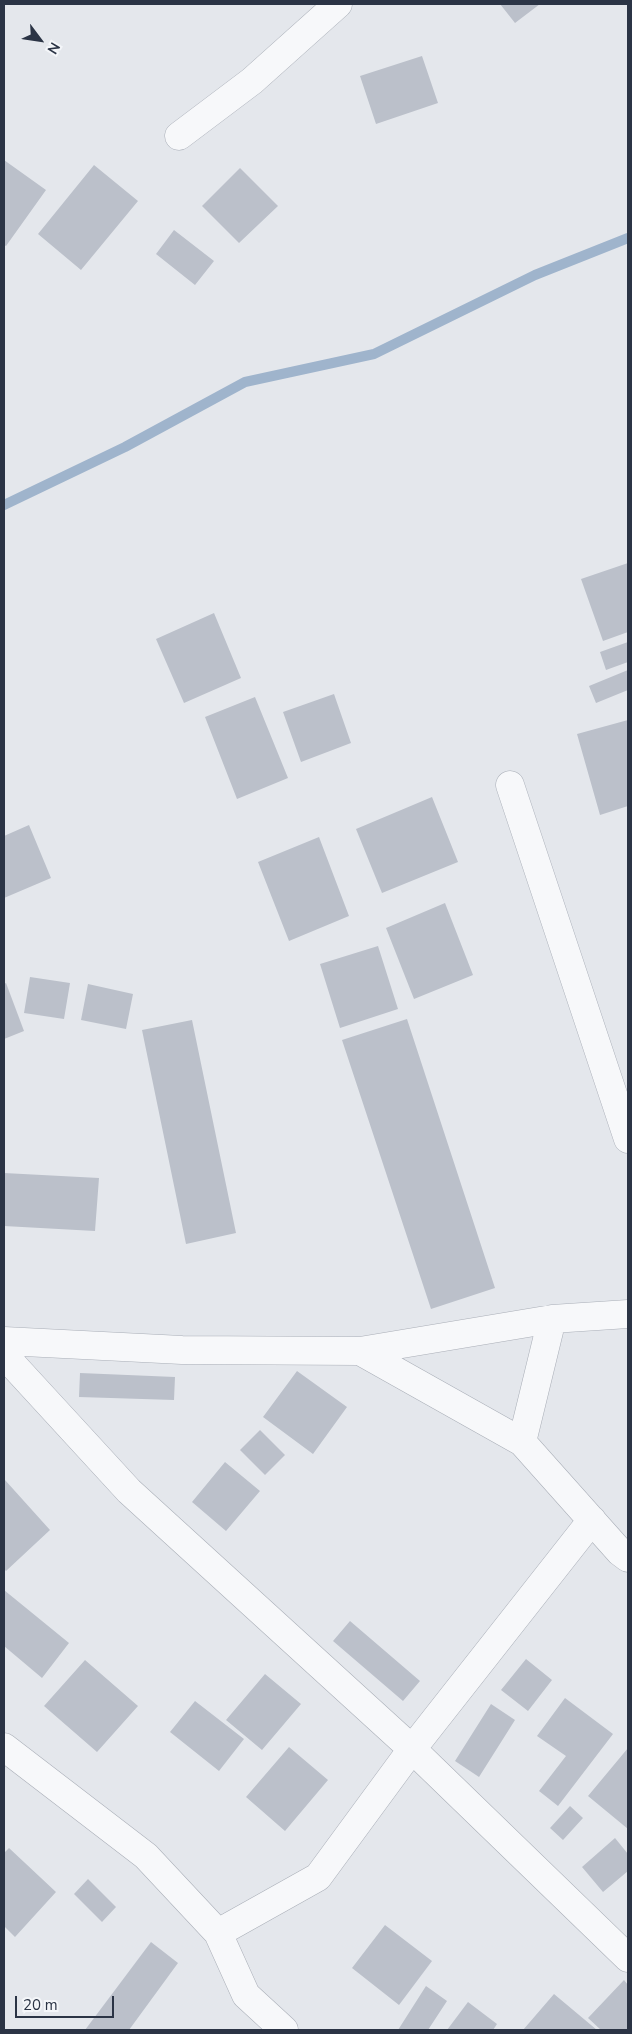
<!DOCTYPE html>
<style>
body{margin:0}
#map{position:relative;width:632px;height:2034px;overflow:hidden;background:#e4e7ec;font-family:"Nunito Sans",sans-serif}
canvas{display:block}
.frame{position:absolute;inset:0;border:5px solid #2b3445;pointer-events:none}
.north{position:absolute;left:15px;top:15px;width:50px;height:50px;-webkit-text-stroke:4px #f4f6f9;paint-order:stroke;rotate:121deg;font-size:14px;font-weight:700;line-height:20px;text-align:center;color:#2b3445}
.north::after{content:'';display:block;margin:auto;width:18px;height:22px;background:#2b3445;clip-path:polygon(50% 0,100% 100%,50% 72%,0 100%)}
.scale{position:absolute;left:15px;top:1996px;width:99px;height:22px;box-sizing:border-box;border:2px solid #2b3445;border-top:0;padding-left:6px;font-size:15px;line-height:18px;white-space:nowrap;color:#2b3445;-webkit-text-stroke:4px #f4f6f9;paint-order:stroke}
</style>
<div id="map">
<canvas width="632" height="2034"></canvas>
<div class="frame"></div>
<div class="north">N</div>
<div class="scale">20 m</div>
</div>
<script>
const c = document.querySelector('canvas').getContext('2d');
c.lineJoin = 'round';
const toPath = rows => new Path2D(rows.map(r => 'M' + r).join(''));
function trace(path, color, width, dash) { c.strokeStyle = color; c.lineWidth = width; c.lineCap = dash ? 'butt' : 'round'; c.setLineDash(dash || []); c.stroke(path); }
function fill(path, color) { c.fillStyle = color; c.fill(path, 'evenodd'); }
const stream = toPath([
 [4,505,125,447,245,382,374,354,535,275,628,238]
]);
const building = toPath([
 [500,4,540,4,515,23],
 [422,56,438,103,376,124,360,76],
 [4,160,46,190,6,246,4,245],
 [94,165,138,201,81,270,38,234],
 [240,168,278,206,239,243,202,206],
 [174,230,214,261,195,285,156,254],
 [628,563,628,632,603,641,581,579],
 [214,613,241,678,184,703,156,639],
 [628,642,628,662,606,670,600,652],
 [628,670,628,690,596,703,589,686],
 [334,694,351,743,301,762,283,712],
 [255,697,288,778,237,799,205,717],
 [628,720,628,806,600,815,577,734],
 [432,797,458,862,382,893,356,829],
 [29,825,51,878,4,898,4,836],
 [319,837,349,916,289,941,258,862],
 [445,903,473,975,414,999,386,928],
 [378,946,398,1009,340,1028,320,964],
 [30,977,70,983,64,1019,24,1013],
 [6,983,24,1031,4,1039,4,984],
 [88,984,133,994,126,1029,81,1020],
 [407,1019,495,1288,431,1309,342,1040],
 [192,1020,236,1233,186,1244,142,1030],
 [4,1173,99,1178,95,1231,4,1226],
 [297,1371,347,1407,313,1454,263,1417],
 [80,1373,175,1377,174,1400,79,1397],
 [260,1430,285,1455,265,1475,240,1450],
 [225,1462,260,1491,226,1531,192,1502],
 [5,1480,50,1530,6,1571,4,1569],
 [4,1590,69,1643,42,1678,4,1646],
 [350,1621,420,1681,403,1701,333,1641],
 [526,1659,552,1680,528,1711,501,1690],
 [85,1660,138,1706,97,1752,44,1706],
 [265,1674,301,1704,262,1750,226,1720],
 [565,1698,613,1734,558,1806,539,1791,566,1756,537,1736],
 [195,1701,244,1739,219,1771,170,1732],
 [491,1704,515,1720,479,1777,455,1761],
 [289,1747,328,1780,285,1831,246,1797],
 [628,1748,628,1829,588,1796],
 [570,1806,583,1818,563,1840,550,1828],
 [615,1838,628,1854,628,1871,603,1892,582,1867],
 [9,1848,56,1892,15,1937,4,1926,4,1853],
 [88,1879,116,1907,102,1922,74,1894],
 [385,1925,432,1961,399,2005,352,1968],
 [151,1942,178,1963,129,2030,85,2030],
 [624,1980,628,1985,628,2030,601,2030,588,2018],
 [426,1986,447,2001,428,2030,398,2030],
 [554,1994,597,2030,523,2030],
 [468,2002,497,2024,493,2030,447,2030]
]);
const minor = toPath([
 [179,136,252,81,338,4],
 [510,785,628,1139],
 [4,1341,182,1350,360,1351,552,1319,628,1314],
 [360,1351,522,1442,620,1552,628,1558],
 [4,1355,129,1491,412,1749,628,1958],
 [522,1442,552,1319],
 [4,1747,146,1856,218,1933,246,1995,284,2030],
 [218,1933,318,1877,412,1749,592,1520]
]);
trace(stream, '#9fb4cc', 10);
fill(building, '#bbc0ca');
trace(minor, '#a9aeb7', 29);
trace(minor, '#f7f8fa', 28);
</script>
